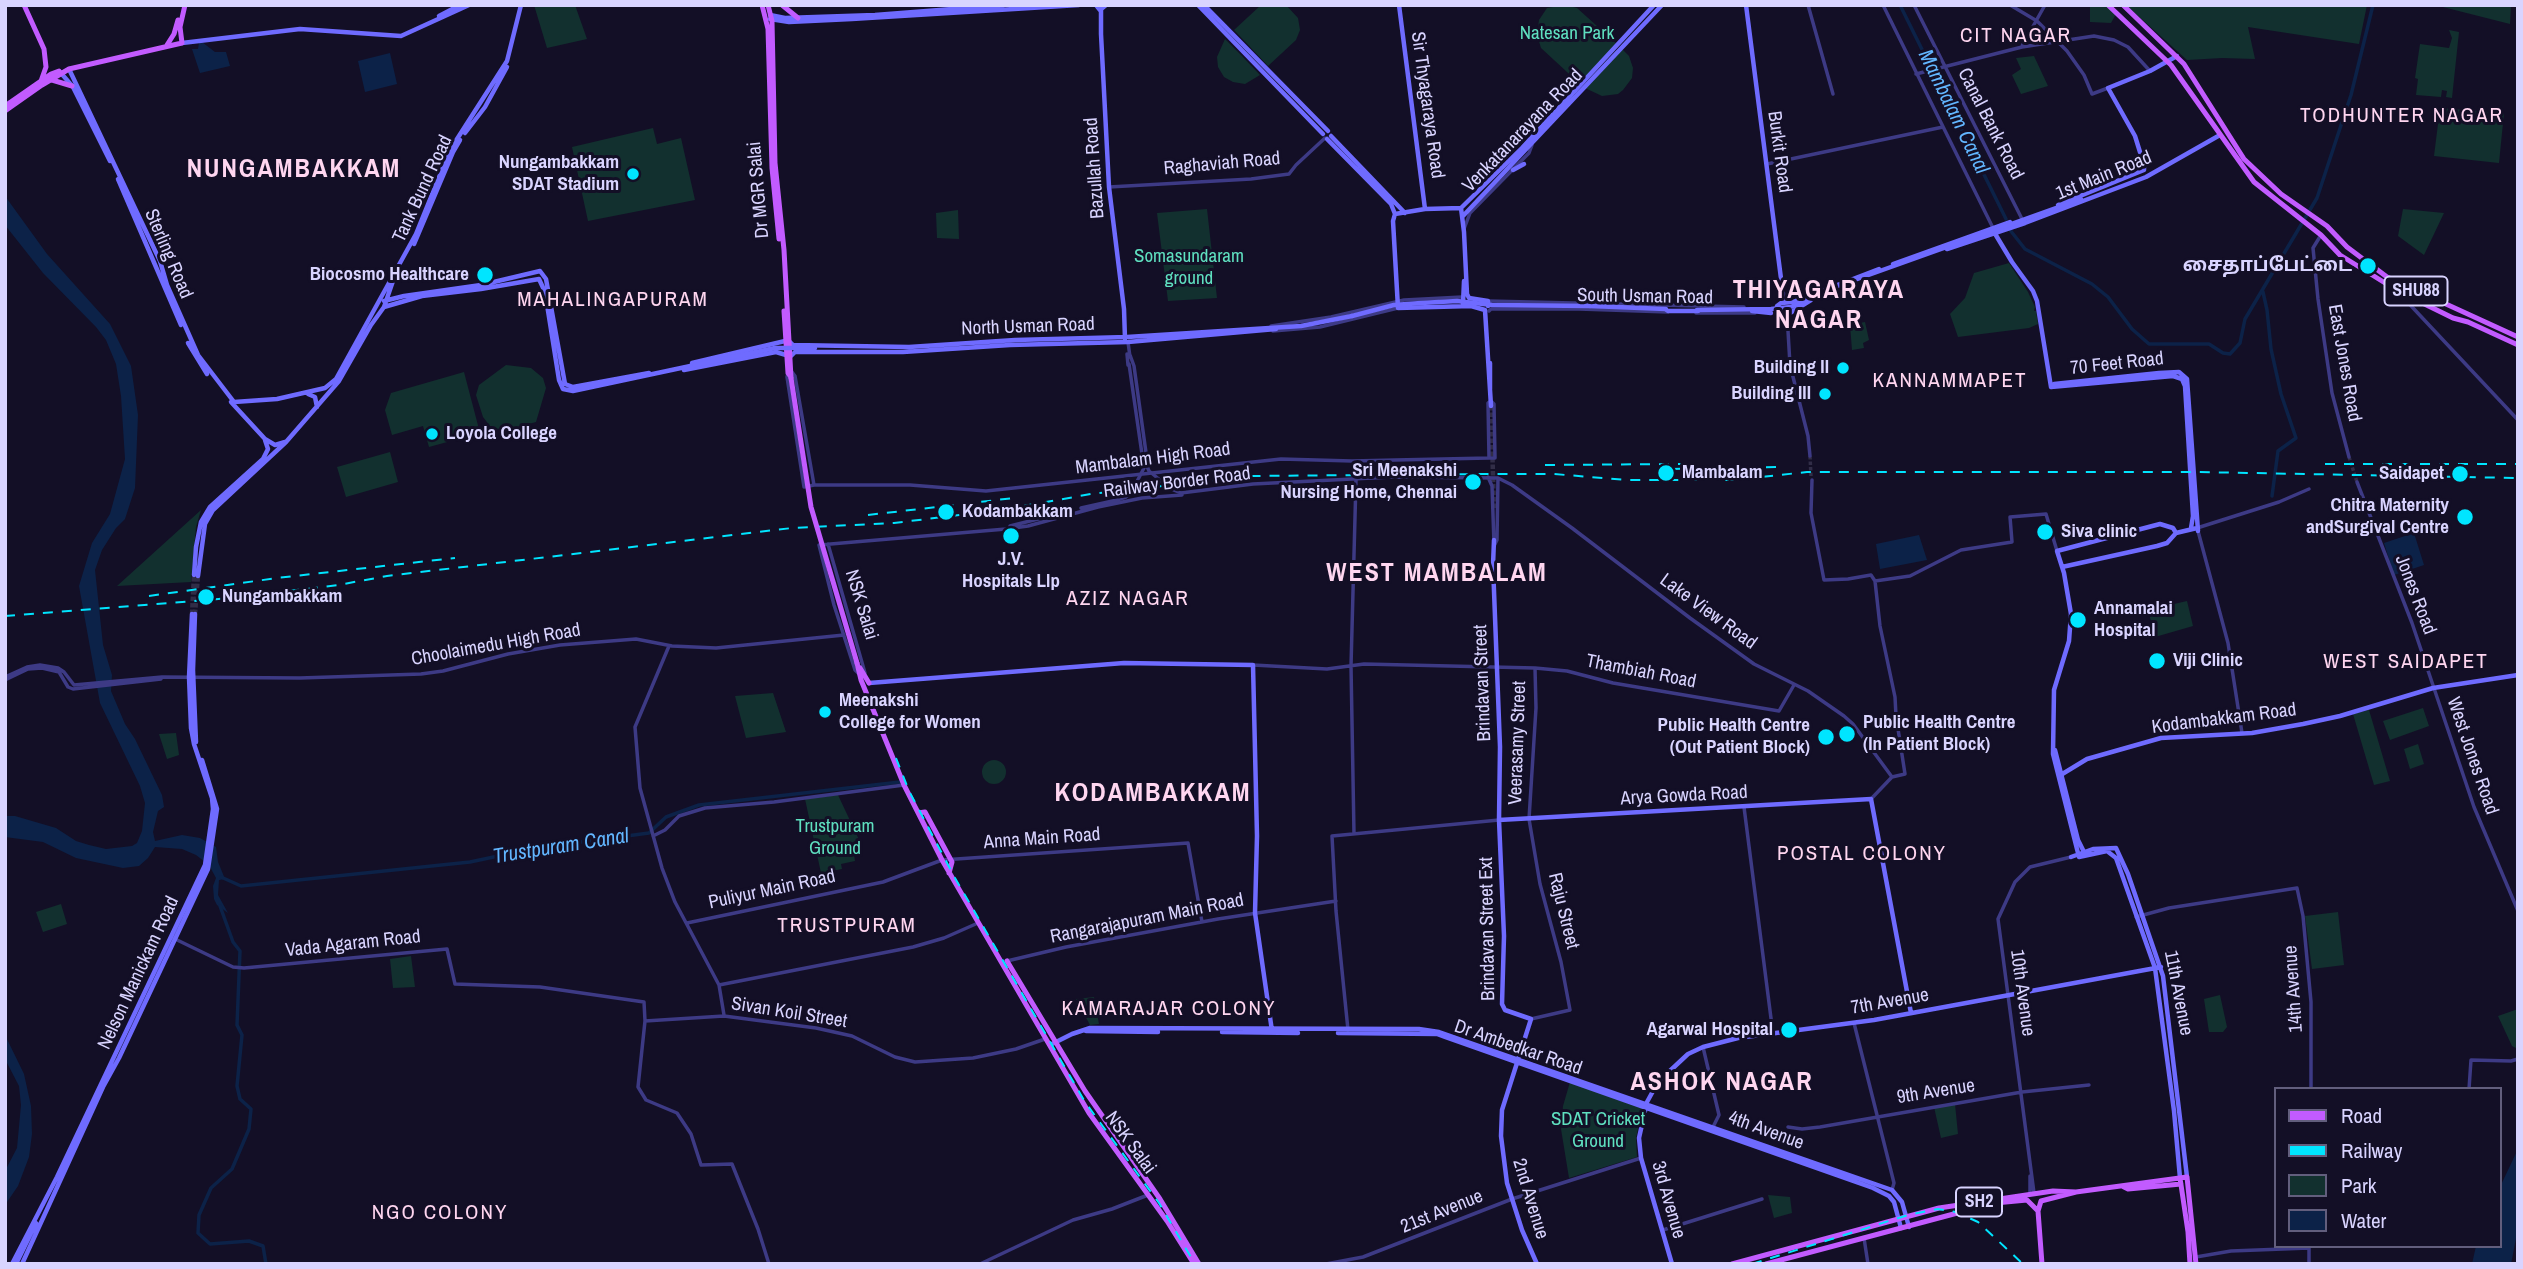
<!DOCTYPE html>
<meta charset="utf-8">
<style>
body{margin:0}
#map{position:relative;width:2523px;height:1269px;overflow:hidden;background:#130f26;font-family:"Archivo Narrow",sans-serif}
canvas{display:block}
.frame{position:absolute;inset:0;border:7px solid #d9d4ff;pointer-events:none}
.legend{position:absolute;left:2274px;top:1087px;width:228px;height:161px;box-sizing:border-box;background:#130f26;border:2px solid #625e7d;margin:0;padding:9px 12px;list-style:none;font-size:21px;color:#d9d4ff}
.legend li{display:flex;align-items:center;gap:14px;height:35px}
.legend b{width:35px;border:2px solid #625e7d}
</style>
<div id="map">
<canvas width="2523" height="1269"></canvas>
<div class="frame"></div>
<ul class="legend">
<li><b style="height:9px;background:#c25bff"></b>Road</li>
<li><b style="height:9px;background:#00e5ff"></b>Railway</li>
<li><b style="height:19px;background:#12302f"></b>Park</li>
<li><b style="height:19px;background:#0c2248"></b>Water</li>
</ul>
</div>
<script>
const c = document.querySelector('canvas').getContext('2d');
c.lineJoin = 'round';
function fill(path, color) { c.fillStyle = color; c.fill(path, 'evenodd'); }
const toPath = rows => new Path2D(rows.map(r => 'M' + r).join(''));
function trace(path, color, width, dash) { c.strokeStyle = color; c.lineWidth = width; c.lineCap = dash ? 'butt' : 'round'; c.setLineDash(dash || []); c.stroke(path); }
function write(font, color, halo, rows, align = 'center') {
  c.font = font + ' "Archivo Narrow","Noto Sans Tamil",sans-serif'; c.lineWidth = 6; c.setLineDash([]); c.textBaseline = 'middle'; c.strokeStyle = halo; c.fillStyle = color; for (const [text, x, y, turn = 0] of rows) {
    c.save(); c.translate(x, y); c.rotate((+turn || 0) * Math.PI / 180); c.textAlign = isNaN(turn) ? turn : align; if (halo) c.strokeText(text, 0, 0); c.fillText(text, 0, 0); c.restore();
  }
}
const green = toPath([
 [534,5,575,5,587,39,547,48],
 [1261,5,1286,5,1298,18,1300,30,1296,40,1268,66,1234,30],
 [1565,5,1577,8,1617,44,1580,84,1541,48,1537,35,1539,20,1547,8],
 [2082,5,2107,5,2116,14,2111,23,2090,22,2090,7],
 [2126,5,2367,5,2359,44,2248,27,2255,59,2222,58,2187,60],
 [2435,5,2511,5,2510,24],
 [2449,30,2459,32,2452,98,2446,97,2447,91,2442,90,2441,97,2416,95,2418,79,2415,78,2420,44,2449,48,2452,38],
 [1225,39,1243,57,1260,75,1245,84,1233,82,1224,77,1218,67,1217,57],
 [1621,48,1629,56,1633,68,1632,78,1623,90,1618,94,1602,96,1585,88],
 [2034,56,2048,86,2021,94,2012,75,2021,69,2016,58],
 [2440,108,2504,113,2499,163,2434,156],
 [653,128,657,144,681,138,695,200,588,221,572,147],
 [1207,209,1217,298,1168,301,1157,213],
 [2403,209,2444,213,2424,255,2398,236],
 [958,210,959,239,937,238,936,213],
 [2009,263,2028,292,2035,307,2034,311,2036,311,2038,324,2029,328,1958,337,1950,314,1965,298,1974,273],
 [1865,322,1869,340,1863,343,1864,348,1852,350,1850,325],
 [506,365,531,368,543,378,546,388,536,422,504,431,490,426,483,417,476,395,479,385],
 [464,372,480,433,429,447,423,426,392,435,385,410,391,393],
 [390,452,398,482,346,497,337,467],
 [201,510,196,527,191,582,117,586],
 [2187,601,2193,626,2155,637,2148,610],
 [773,693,786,732,746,738,735,696],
 [2423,708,2429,726,2390,740,2383,721],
 [2369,710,2390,781,2374,785,2353,714],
 [176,733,179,755,167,759,159,734],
 [2418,744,2424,764,2410,769,2404,749],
 '982 772a12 12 0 1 1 24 0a12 12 0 1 1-24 0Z',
 [838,795,862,846,853,848,855,861,841,864,842,869,821,873,805,799],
 [61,904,67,924,43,932,36,912],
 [2338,912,2344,965,2312,969,2305,916],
 [411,956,415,987,393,988,390,959],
 [2220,995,2227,1027,2223,1032,2209,1032,2204,999],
 [1094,997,1099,1024,1090,1025,1076,999],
 [2518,1009,2518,1049,2512,1046,2498,1016],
 [1570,1082,1643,1105,1636,1138,1637,1157,1569,1178,1561,1129,1563,1106],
 [1955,1104,1958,1134,1941,1138,1934,1107],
 [1768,1195,1790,1197,1792,1213,1774,1218]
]);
const water = toPath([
 [202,42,215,52,226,52,230,66,200,73,192,49,198,49,199,43],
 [390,53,397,84,365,92,358,61],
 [5,196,47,254,110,324,131,366,138,415,135,488,125,519,116,528,102,550,95,570,103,645,112,675,111,691,125,724,135,739,162,795,164,807,158,811,153,832,155,841,182,835,200,838,216,847,218,862,225,879,219,880,218,895,228,913,217,905,214,899,213,886,216,878,209,865,196,855,182,849,155,847,148,858,139,866,123,868,76,858,43,842,5,837,5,816,15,816,56,828,76,841,89,845,106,849,132,846,137,843,142,831,145,803,140,786,100,703,79,586,92,543,110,514,125,459,121,396,116,364,106,340,96,327,43,273,5,225],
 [2414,533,2424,565,2394,575,2384,543],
 [1919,535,1927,560,1880,569,1876,544],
 [5,1035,24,1074,31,1106,32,1134,29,1157,18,1186,5,1205,5,1171,17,1148,21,1105,19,1086,5,1059],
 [2518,1149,2518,1228,2511,1264,2472,1264,2476,1246,2500,1246,2500,1187]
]);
const canal = toPath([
 [1900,5,2006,219],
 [2010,230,2025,249,2092,284,2108,297,2132,329,2149,344,2209,344,2223,353,2230,354,2240,343,2245,319,2317,198,2351,95,2373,5],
 [2263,292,2267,310,2271,349,2281,394,2296,438,2278,451,2272,496],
 [221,877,241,886,470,862,536,848,649,833,666,817,699,805,900,782],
 [220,906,233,942,240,951,237,1025,242,1035,237,1086,240,1099,251,1109,249,1129,232,1169,211,1188,199,1215,198,1233,210,1244,249,1241,263,1246,266,1264]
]);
const tertiaryTunnel = toPath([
 [1810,456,1811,476],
 [2349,457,2357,482]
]);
const secondaryTunnel = toPath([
 [1491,406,1494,510],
 [192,614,194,575],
 [195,614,198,576]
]);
const tertiary = toPath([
 [1808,5,1833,94],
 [1883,5,1993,228],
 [1914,5,2022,219],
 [2010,5,2037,21,2067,51,2084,75,2092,94,2108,88],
 [2022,46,2045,5],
 [1916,74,2022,47,2094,36,2114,40,2128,47,2150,71],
 [1767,164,1943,127],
 [1109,187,1251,179,1289,174,1296,165,1325,138],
 [1464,229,1470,213,1529,153,1532,145],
 [2321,235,2313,248,2318,299,2332,393,2349,457],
 [2399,293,2518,420],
 [1488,301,1744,307],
 [1489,311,1491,309,1579,309,1668,312],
 [1696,313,1755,313],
 [1787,314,1790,365,1808,436,1810,456],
 [1271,326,1331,317,1404,300,1462,297],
 [1273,331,1320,327,1398,308],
 [1128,342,1130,357],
 [1127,354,1128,365],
 [1130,355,1134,366,1148,467],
 [792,372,795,376,814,485],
 [788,373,787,377,804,487,814,485,910,485,986,491,1281,459,1352,461,1395,460,1489,458,1495,458,1494,404,1491,401,1488,403,1489,458],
 [1488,477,1492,486,1494,544],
 [1812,480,1811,513,1824,580,1848,579,1871,575,1875,581,1880,626,1895,697,1896,716,1905,774,1892,777,1871,799],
 [2357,482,2412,623,2474,807,2518,911],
 [1181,493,1253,484,1392,477,1498,478,1512,485,1572,528,1690,618,1754,664,1808,691,1844,716,1853,724,1892,777],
 [1081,508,1117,500],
 [1010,526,1070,511],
 [2197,528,2279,502,2309,489],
 [2198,531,2228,643,2242,733],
 [828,544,865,673],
 [1494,546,1497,540,1498,478],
 [1875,581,1910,576,1961,550,2012,542,2010,517,2046,514,2057,551],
 [669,646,635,727,640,788,662,868,675,902,719,985,724,1015],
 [1253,665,1327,669,1364,664,1535,668,1567,671,1613,683,1779,711,1794,685],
 [859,674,855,670,834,605,819,545,1006,529,1028,526,1098,507,1142,498,1182,495],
 [5,677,27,667,40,665,58,668,64,672,74,685,162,677,300,678,421,674,443,671,508,654,560,645,636,639,672,646,716,648,844,635],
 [5,680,28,669,42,668,59,672,68,687,73,689,161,679],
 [1744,807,1773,1034],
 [1354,834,1351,666,1356,480],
 [653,836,665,830,679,816,705,808,774,802,904,785],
 [2136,917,2169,908,2297,888,2303,916,2311,1002,2311,1089],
 [687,923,883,882,942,860,1188,843,1202,922],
 [173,938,233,967,244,968,447,949,455,984,540,987,644,1002,645,1021,638,1087,646,1100,677,1113,691,1134,701,1165,732,1164,758,1229,769,1264],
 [1007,961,1066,947,1218,919,1336,901],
 [719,985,913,947,944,938,978,923],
 [1531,1019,1570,1010,1561,962,1540,884,1529,819,1536,708,1535,668],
 [645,1021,724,1016,816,1028,852,1036,895,1057,915,1062,973,1058,1016,1049,1045,1039],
 [1854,1023,1894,1183,1892,1190],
 [1348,1030,1336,911,1332,836,1499,820],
 [1703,1047,1719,1115,1712,1129],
 [2469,1089,2471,1060,2511,1061,2518,1059],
 [1788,1127,1802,1129,1820,1127,2022,1092,2089,1085],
 [2030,1176,2030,1194],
 [2034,1193,1998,919,2015,882,2030,867,2071,857],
 [1663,1230,1762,1199],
 [1864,1238,1868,1264],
 [2196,1257,2231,1251,2309,1248],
 [980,1264,1073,1220,1112,1209,1148,1195],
 [1326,1264,1363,1257,1512,1199,1641,1158],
 [2309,1264,2309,1248]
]);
const secondary = toPath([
 [1096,5,1100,10,1106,5],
 [1101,5,1101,34,1109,187,1124,309,1125,339],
 [1198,5,1323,134],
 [1204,5,1328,131],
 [1399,5,1425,209],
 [1746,5,1784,302],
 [770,15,785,18,875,15,1004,5],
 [439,16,460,5],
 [770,19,789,22,852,19,1079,5],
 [182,43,300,29,401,36,469,5],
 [69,69,160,261,167,285,198,355,234,402,277,399,325,388,336,379,416,234,450,150,507,61,521,5],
 [60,72,73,87,110,161],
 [465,133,485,107,507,67],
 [1331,136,1405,213],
 [1327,139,1391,204,1395,214],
 [1513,170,1524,164],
 [118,179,181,325],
 [2058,205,2144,170,2144,165,2135,136,2108,88,2150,71,2177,56],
 [1461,208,1522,148,1654,5],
 [1461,208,1464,232,1467,294,1469,298,1488,301,1488,306],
 [1395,214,1393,221,1398,308,1471,306,1485,310,1491,406],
 [1395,214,1425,209,1461,208],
 [1463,216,1662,5],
 [1994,232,2012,262,2033,291,2037,301,2051,387],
 [414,244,453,152,460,140],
 [1947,249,2025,223,2146,177,2220,135],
 [1893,264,2010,222],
 [1811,300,1790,313,1784,314,1777,310,1777,306,1781,303,1793,302,1879,269],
 [384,301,404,296,481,285,540,271,546,279,565,384,573,387,649,373],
 [1463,304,1464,281],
 [1590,306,1666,309],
 [384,307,422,296,481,289,539,279,545,292,559,380,563,389,573,391,695,365],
 [1665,309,1668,311,1698,311],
 [1752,311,1771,313],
 [790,342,793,345,909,347,1015,340,1127,337,1301,326,1352,316],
 [188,343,207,374],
 [791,356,795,352,903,352,1010,345,1128,342,1276,329],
 [692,363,785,341],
 [1490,363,1490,389],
 [684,370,776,352,786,355],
 [2051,387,2054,384,2159,373,2179,372,2187,379,2198,531],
 [2051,387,2173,376,2182,379,2185,386,2193,516,2191,528],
 [308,394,315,397,317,407],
 [231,402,265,439,275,445,285,442],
 [1494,540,1493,565,1500,747,1499,820,1504,936,1502,1004,1505,1010,1531,1019,1502,1110,1501,1136,1507,1183,1522,1230,1537,1264],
 [2062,567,2157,546,2167,543,2176,533],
 [194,575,196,547,201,522,210,507,263,459,268,449,265,440],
 [198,576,205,524,213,510,286,442,339,381,371,325,384,307,394,278],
 [195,614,193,670,196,742],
 [869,683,1124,663,1253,665,1257,836,1255,913,1272,1031],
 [2055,750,2078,840,2084,852],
 [2059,776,2087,759,2161,738,2252,733,2303,724,2340,716,2433,688,2518,675],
 [1499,820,1871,799,1911,1013],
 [2071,857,2093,849,2116,848,2128,874,2163,976,2187,1177],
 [2079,857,2053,754,2054,690,2069,641,2071,614,2064,573,2057,551,2160,524,2173,528,2176,533,2197,528],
 [2079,857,2107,851,2116,858,2155,968,2174,1111,2180,1178],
 [1086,1031,1158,1032],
 [1222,1032,1298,1033],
 [1338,1033,1437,1034,1445,1037,1873,1188,1889,1196,1894,1202,1901,1228],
 [1050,1045,1072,1034,1090,1028,1419,1029,1439,1032,1892,1190,1902,1202,1909,1227],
 [12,1264,57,1177,205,865,213,809,212,798,194,744,191,728,189,677,192,614],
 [16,1264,36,1223],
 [22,1264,103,1087,119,1058,208,869,217,809,202,760],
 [1672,1264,1641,1158,1639,1138,1647,1102,1658,1082,1688,1054,1703,1047,1738,1038,1874,1020,2161,967]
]);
const primary = toPath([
 [24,5,44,49,46,67,41,81],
 [762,5,768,29,772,168,779,239],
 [768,5,772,21,775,163,784,250,791,378],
 [782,5,798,18],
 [2108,5,2171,65,2254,182,2321,235,2340,255,2398,291,2453,318,2468,322,2518,345],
 [2123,5,2184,64,2244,159,2281,194,2327,226,2347,247,2387,277,2518,337],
 [167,45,174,34,178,20],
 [52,80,72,86],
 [5,106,51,74,59,71],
 [5,111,42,85,69,69,182,43,180,27,185,5],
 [784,311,788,373,791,377],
 [857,663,861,680,904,785,942,860,1089,1113,1167,1221,1194,1264],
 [860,668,869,683],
 [918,813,925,812,952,862,949,873],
 [1007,961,1085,1091,1160,1199,1199,1264],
 [2180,1178,2188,1232,2190,1264],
 [2124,1187,2128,1189,2181,1184],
 [1732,1264,1939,1208,2053,1191,2076,1192],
 [1766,1264,1995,1203,2027,1200,2038,1211],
 [2042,1264,2038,1211,2041,1201,2076,1192,2187,1177,2196,1264]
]);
const rail = toPath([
 [2325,464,2518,464],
 [1545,465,1681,464],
 [1671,469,1776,467],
 [868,515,1014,498],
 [149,596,277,578,455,558],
 [5,616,231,598,338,585,387,576,792,528,894,523,1001,510,1091,494,1252,476,1489,474,1554,474,1626,480,1733,480,1807,472,2198,472,2518,478],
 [896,758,909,791,955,878,1085,1102,1159,1203,1195,1264],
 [1752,1264,1908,1215,1938,1209,1956,1212,1978,1222,2023,1264]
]);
const tertiaryBridge = toPath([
 [1146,464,1149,471,1171,489,1181,493],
 [1117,500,1126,497,1131,493,1144,468,1129,364]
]);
const secondaryBridge = toPath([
 [1697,310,1771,309,1791,307,1835,287,2081,199],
 [1352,316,1394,305,1421,303,1457,301,1492,305,1590,306],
 [695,365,775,348,815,348]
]);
const primaryBridge = toPath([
 [791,378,811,507,857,663]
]);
const markers = [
 [633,174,7,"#00e5ff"],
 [2368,266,9,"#00e5ff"],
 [485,275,9,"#00e5ff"],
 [1843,368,7,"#00e5ff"],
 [1825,394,7,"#00e5ff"],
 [432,434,7,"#00e5ff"],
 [1666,473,9,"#00e5ff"],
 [2460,474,9,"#00e5ff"],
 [1473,482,9,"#00e5ff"],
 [946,512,9,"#00e5ff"],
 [2465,517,9,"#00e5ff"],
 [2045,532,9,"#00e5ff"],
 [1011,536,9,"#00e5ff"],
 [206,597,9,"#00e5ff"],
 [2078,620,9,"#00e5ff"],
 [2157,661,9,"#00e5ff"],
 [825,712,7,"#00e5ff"],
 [1847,734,9,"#00e5ff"],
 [1826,737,9,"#00e5ff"],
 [1789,1030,9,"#00e5ff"]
];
const shields = [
 [2416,291,63],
 [1979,1202,46]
];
const shieldNames = [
 ["SHU88",2416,291],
 ["SH2",1979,1202]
];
const parkNames = [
 ["Natesan Park",1567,34],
 ["Somasundaram",1189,257],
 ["ground",1189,279],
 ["Trustpuram",835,827],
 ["Ground",835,849],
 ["SDAT Cricket",1598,1120],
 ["Ground",1598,1142]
];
const streetNames = [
 ["Sir Thyagaraya Road",1427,105,82],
 ["Canal Bank Road",1990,124,63],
 ["Venkatanarayana Road",1523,131,-46],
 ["Burkit Road",1779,152,82],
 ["Raghaviah Road",1222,164,-5],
 ["Bazullah Road",1095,168,-94],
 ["1st Main Road",2104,176,-22],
 ["Tank Bund Road",423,189,-65],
 ["Dr MGR Salai",759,190,-95],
 ["Sterling Road",168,254,67],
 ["South Usman Road",1645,297,1],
 ["North Usman Road",1028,327,-2],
 ["East Jones Road",2344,363,80],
 ["70 Feet Road",2117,364,-6],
 ["Mambalam High Road",1153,459,-7],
 ["Railway Border Road",1177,483,-7],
 ["Jones Road",2415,595,69],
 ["NSK Salai",861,605,73],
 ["Lake View Road",1708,612,36],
 ["Choolaimedu High Road",496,645,-10],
 ["Thambiah Road",1641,672,11],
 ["Brindavan Street",1483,683,-92],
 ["Kodambakkam Road",2224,719,-7],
 ["Veerasamy Street",1518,743,-88],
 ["West Jones Road",2472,756,71],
 ["Arya Gowda Road",1684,796,-3],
 ["Anna Main Road",1042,839,-4],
 ["Puliyur Main Road",772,890,-12],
 ["Raju Street",1563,911,76],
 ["Rangarajapuram Main Road",1147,919,-11],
 ["Brindavan Street Ext",1488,929,-91],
 ["Vada Agaram Road",353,944,-6],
 ["Nelson Manickam Road",139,973,-65],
 ["14th Avenue",2294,989,-94],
 ["10th Avenue",2022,993,82],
 ["11th Avenue",2178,993,79],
 ["7th Avenue",1890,1002,-10],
 ["Sivan Koil Street",789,1013,9],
 ["Dr Ambedkar Road",1518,1048,19],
 ["9th Avenue",1936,1092,-9],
 ["4th Avenue",1766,1131,20],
 ["NSK Salai",1130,1143,54],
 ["2nd Avenue",1530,1199,73],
 ["3rd Avenue",1668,1200,74],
 ["21st Avenue",1442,1212,-22]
];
const poiNames = [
 ["Nungambakkam",619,163],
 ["SDAT Stadium",619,185],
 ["சைதாப்பேட்டை",2352,266],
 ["Biocosmo Healthcare",469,275],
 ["Building II",1829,368],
 ["Building III",1811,394],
 ["Loyola College",446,434,"left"],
 ["Sri Meenakshi",1457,471],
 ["Nursing Home, Chennai",1457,493],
 ["Mambalam",1682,473,"left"],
 ["Saidapet",2444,474],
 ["Chitra Maternity",2449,506],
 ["andSurgival Centre",2449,528],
 ["Kodambakkam",962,512,"left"],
 ["Siva clinic",2061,532,"left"],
 ["J.V.",1011,560,"center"],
 ["Hospitals Llp",1011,582,"center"],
 ["Nungambakkam",222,597,"left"],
 ["Annamalai",2094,609,"left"],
 ["Hospital",2094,631,"left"],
 ["Viji Clinic",2173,661,"left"],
 ["Meenakshi",839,701,"left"],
 ["College for Women",839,723,"left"],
 ["Public Health Centre",1863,723,"left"],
 ["(In Patient Block)",1863,745,"left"],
 ["Public Health Centre",1810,726],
 ["(Out Patient Block)",1810,748],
 ["Agarwal Hospital",1773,1030]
];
const neighbourhoodNames = [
 ["CIT NAGAR",2016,36],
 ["TODHUNTER NAGAR",2402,116],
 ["MAHALINGAPURAM",613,300],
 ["KANNAMMAPET",1950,381],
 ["AZIZ NAGAR",1128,599],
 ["WEST SAIDAPET",2406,662],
 ["POSTAL COLONY",1862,854],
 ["TRUSTPURAM",847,926],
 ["KAMARAJAR COLONY",1169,1009],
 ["NGO COLONY",440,1213]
];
const waterNames = [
 ["Mambalam Canal",1953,112,64],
 ["Trustpuram Canal",561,847,-9]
];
const districtNames = [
 ["NUNGAMBAKKAM",294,170],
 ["THIYAGARAYA",1819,291],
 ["NAGAR",1819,321],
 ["WEST MAMBALAM",1437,574],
 ["KODAMBAKKAM",1153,794],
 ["ASHOK NAGAR",1722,1083]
];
fill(green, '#12302f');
fill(water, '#0c2248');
trace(canal, '#0c2248', 3.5);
trace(tertiaryTunnel, '#312d47', 3.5, [3.5, 2]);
trace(secondaryTunnel, '#312d47', 4.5, [4.5, 2]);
trace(tertiary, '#3d3a85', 3.5);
trace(secondary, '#6f6bff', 4.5);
trace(primary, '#c25bff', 5);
trace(rail, '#00e5ff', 2, [10, 9]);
trace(tertiaryBridge, '#3d3a85', 3.5);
trace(secondaryBridge, '#6f6bff', 4.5);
trace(primaryBridge, '#c25bff', 5);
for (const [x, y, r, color] of markers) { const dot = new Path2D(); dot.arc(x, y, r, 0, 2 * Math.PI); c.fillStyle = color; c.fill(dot); trace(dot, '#130f26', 2.5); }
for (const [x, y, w] of shields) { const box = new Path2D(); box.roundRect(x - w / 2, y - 14.5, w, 29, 5); c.fillStyle = '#130f26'; c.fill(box); trace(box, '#d9d4ff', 2); }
write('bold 18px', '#d9d4ff', null, shieldNames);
write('19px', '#5fe0c0', '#130f26', parkNames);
write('19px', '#d9d4ff', '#130f26', streetNames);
write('bold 19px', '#d9d4ff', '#130f26', poiNames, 'right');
c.letterSpacing = '2px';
write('21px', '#ffd6f0', '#130f26', neighbourhoodNames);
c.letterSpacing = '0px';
write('italic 21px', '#62b6ff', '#130f26', waterNames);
c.letterSpacing = '2px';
write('bold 26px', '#ffd6f0', '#130f26', districtNames);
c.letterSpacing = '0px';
</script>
